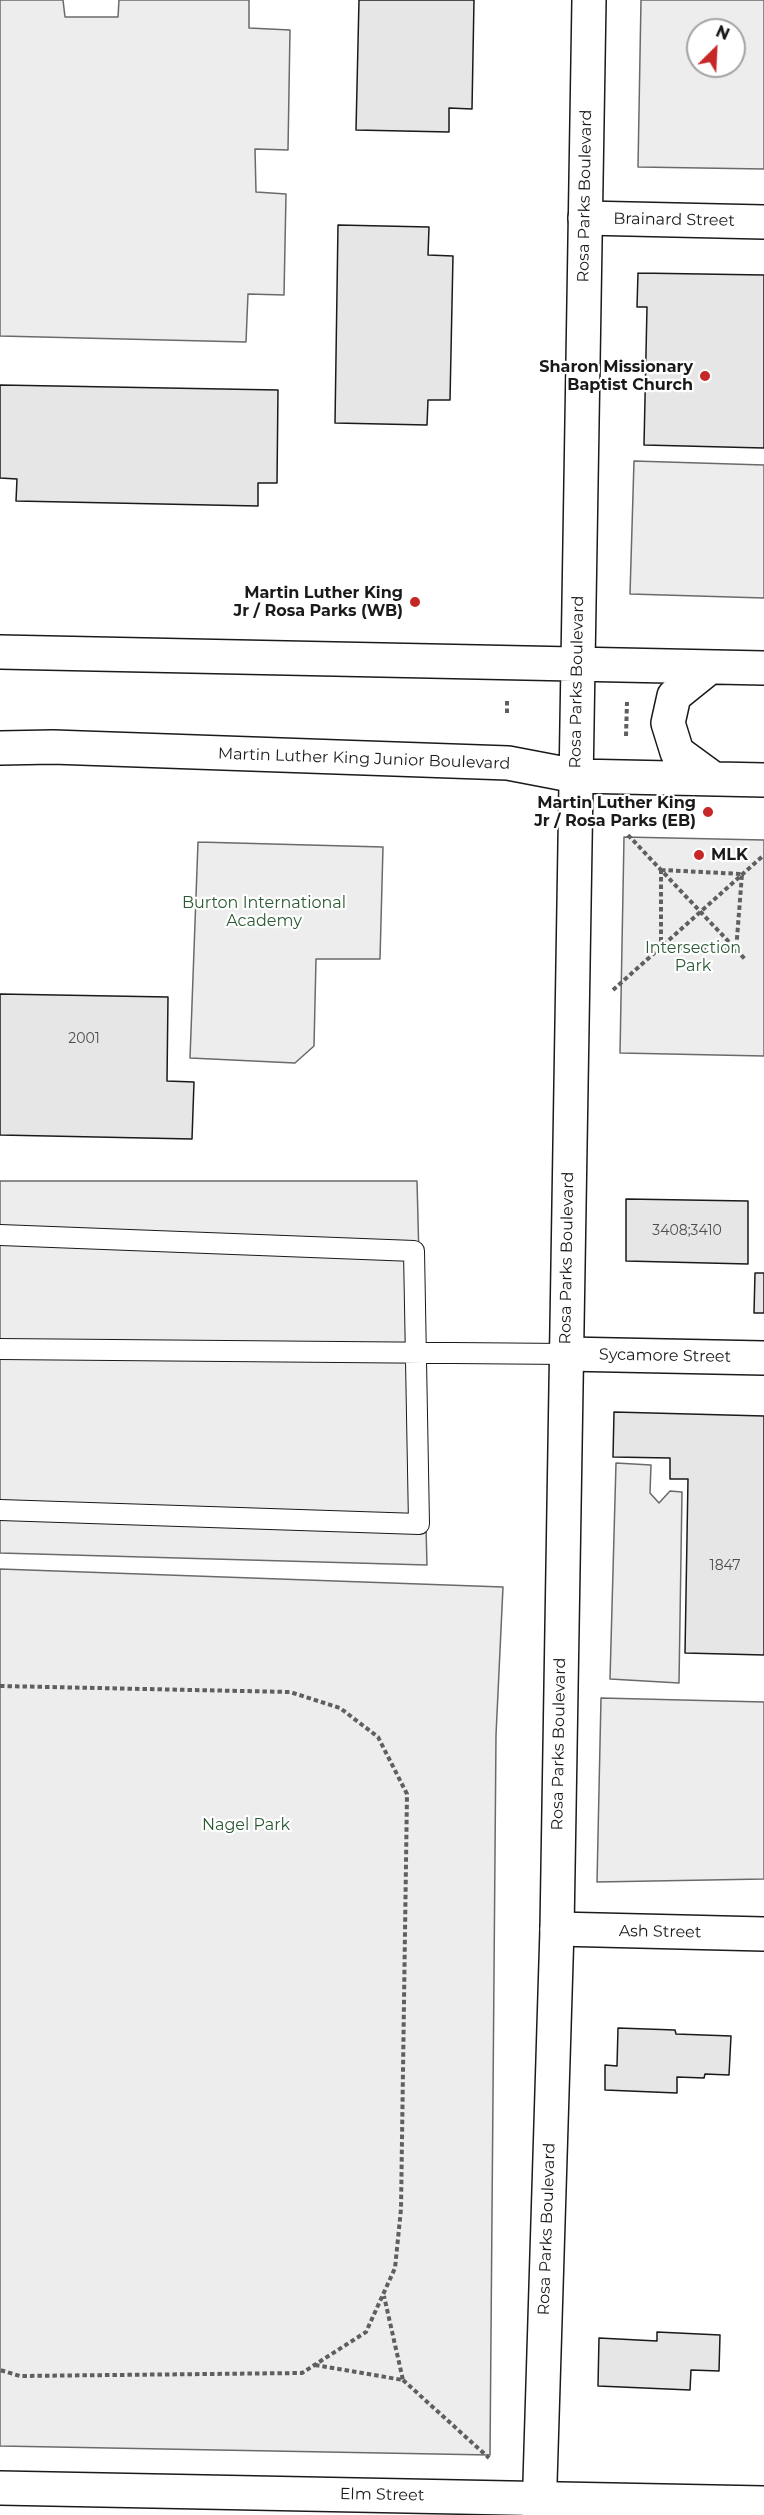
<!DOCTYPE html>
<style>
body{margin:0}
#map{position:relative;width:764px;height:2515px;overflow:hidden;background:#fff;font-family:Montserrat,sans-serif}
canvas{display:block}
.north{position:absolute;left:686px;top:18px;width:60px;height:60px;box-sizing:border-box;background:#fff;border:2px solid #a3a3a3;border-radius:50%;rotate:24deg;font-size:16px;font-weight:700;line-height:24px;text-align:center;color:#1a1a1a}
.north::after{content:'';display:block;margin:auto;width:21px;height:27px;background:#c62828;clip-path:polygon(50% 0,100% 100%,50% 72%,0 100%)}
</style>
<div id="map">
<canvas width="764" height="2515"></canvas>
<div class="north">N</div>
</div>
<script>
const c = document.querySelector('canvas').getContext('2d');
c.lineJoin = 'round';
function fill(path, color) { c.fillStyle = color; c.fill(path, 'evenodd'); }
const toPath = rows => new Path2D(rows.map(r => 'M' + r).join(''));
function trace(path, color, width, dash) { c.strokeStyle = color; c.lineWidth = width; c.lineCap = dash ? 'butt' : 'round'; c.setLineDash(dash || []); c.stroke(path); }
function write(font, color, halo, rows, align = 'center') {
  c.font = font + ' Montserrat,sans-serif'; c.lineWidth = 4.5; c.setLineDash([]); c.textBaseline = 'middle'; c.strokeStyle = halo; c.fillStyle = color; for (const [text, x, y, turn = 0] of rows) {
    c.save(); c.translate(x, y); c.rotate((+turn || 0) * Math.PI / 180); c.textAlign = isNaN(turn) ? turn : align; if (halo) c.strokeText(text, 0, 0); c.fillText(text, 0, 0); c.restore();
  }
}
const built = toPath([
 [0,0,63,0,65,17,118,17,119,0,249,0,249,28,290,30,288,150,255,149,256,192,286,194,284,295,248,294,246,342,0,336,0,0],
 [641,0,764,0,764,169,638,167,641,0],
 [698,30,734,30,734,66,698,66,698,30],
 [634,461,764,465,764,598,630,594,634,461],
 [624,837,764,840,764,1056,620,1053,624,837],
 [198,842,383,847,380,959,316,959,314,1046,295,1063,190,1058,198,842],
 [0,1181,417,1181,427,1565,0,1553,0,1181],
 [616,1463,651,1465,650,1493,659,1503,670,1491,682,1492,679,1683,610,1679,616,1463],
 [0,1569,503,1587,496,1735,490,2455,0,2446,0,1569],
 [601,1698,764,1702,764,1879,597,1882,601,1698]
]);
const building = toPath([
 [359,0,474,0,472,109,449,108,449,132,356,130,359,0],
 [338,225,429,227,428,255,453,256,450,400,428,400,427,425,335,423,338,225],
 [638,273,764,275,764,448,644,445,647,307,637,307,638,273],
 [0,385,278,390,277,483,258,483,258,506,16,501,17,479,0,478,0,385],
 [0,994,168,997,167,1081,194,1082,192,1139,0,1135,0,994],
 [626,1199,748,1201,748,1264,626,1261,626,1199],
 [755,1273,764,1273,764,1313,754,1313,755,1273],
 [614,1412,764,1416,764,1655,685,1653,688,1479,670,1479,670,1458,613,1457,614,1412],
 [618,2028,675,2030,676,2034,731,2036,729,2075,705,2074,704,2078,677,2077,677,2093,605,2090,605,2065,617,2066,618,2028],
 [657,2332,720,2335,719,2371,691,2370,690,2390,598,2386,599,2338,657,2341,657,2332]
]);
const path = toPath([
 [507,701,507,713],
 [626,736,627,702],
 [628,835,745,959],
 [661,870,742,874,736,951,661,948,661,870],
 [613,990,764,855],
 [0,1686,290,1692,340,1708,378,1737,407,1794,401,2209,395,2268,366,2332,302,2373,20,2376,0,2370],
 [315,2365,403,2380,384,2296],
 [403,2380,489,2458]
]);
const lane = toPath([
 [0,1235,414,1251,419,1524,0,1510],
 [0,1349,566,1354]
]);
const street = toPath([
 [585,218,764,222],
 [566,1354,764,1358],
 [557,1929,764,1934],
 [0,2488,764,2503]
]);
const secondary = toPath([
 [0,652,764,668],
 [710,667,674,696,668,723,677,752,714,779],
 [0,748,53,747,508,763,576,776,764,780],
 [539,2515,557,1929,589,0]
]);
const markers = [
 [705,376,6,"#c62828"],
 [415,602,6,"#c62828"],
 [708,812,6,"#c62828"],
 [699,855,6,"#c62828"]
];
const numberNames = [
 ["2001",84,1039],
 ["3408;3410",687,1231],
 ["1847",725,1566]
];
const streetNames = [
 ["Rosa Parks Boulevard",585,196,-89],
 ["Brainard Street",674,220,1],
 ["Rosa Parks Boulevard",577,682,-89],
 ["Martin Luther King Junior Boulevard",364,759,2],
 ["Rosa Parks Boulevard",567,1258,-89],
 ["Sycamore Street",665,1356,1],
 ["Rosa Parks Boulevard",559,1744,-89],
 ["Ash Street",660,1932,1],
 ["Rosa Parks Boulevard",547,2229,-88],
 ["Elm Street",382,2495,1]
];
const poiNames = [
 ["Sharon Missionary",693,367],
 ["Baptist Church",693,385],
 ["Martin Luther King",403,593],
 ["Jr / Rosa Parks (WB)",403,611],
 ["Martin Luther King",696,803],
 ["Jr / Rosa Parks (EB)",696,821],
 ["MLK",711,855,"left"]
];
const parkNames = [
 ["Burton International",264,903],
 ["Academy",264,921],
 ["Intersection",693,948],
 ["Park",693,966],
 ["Nagel Park",246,1825]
];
fill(built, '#ededed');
trace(built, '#6a6a6a', 1.5);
fill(building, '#e6e6e6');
trace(building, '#1a1a1a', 1.5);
trace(lane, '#1a1a1a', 22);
trace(street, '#1a1a1a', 36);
trace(secondary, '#1a1a1a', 36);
trace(path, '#5f5f5f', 4, [4.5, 3]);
trace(lane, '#fff', 20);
trace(street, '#fff', 33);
trace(secondary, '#fff', 33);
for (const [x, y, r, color] of markers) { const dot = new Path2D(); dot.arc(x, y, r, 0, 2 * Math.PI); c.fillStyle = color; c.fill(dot); trace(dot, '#fff', 2); }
write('14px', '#4d4d4d', null, numberNames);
write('16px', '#1a1a1a', '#fff', streetNames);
write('bold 16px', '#1a1a1a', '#fff', poiNames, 'right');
write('16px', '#2b5a34', '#fff', parkNames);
</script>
